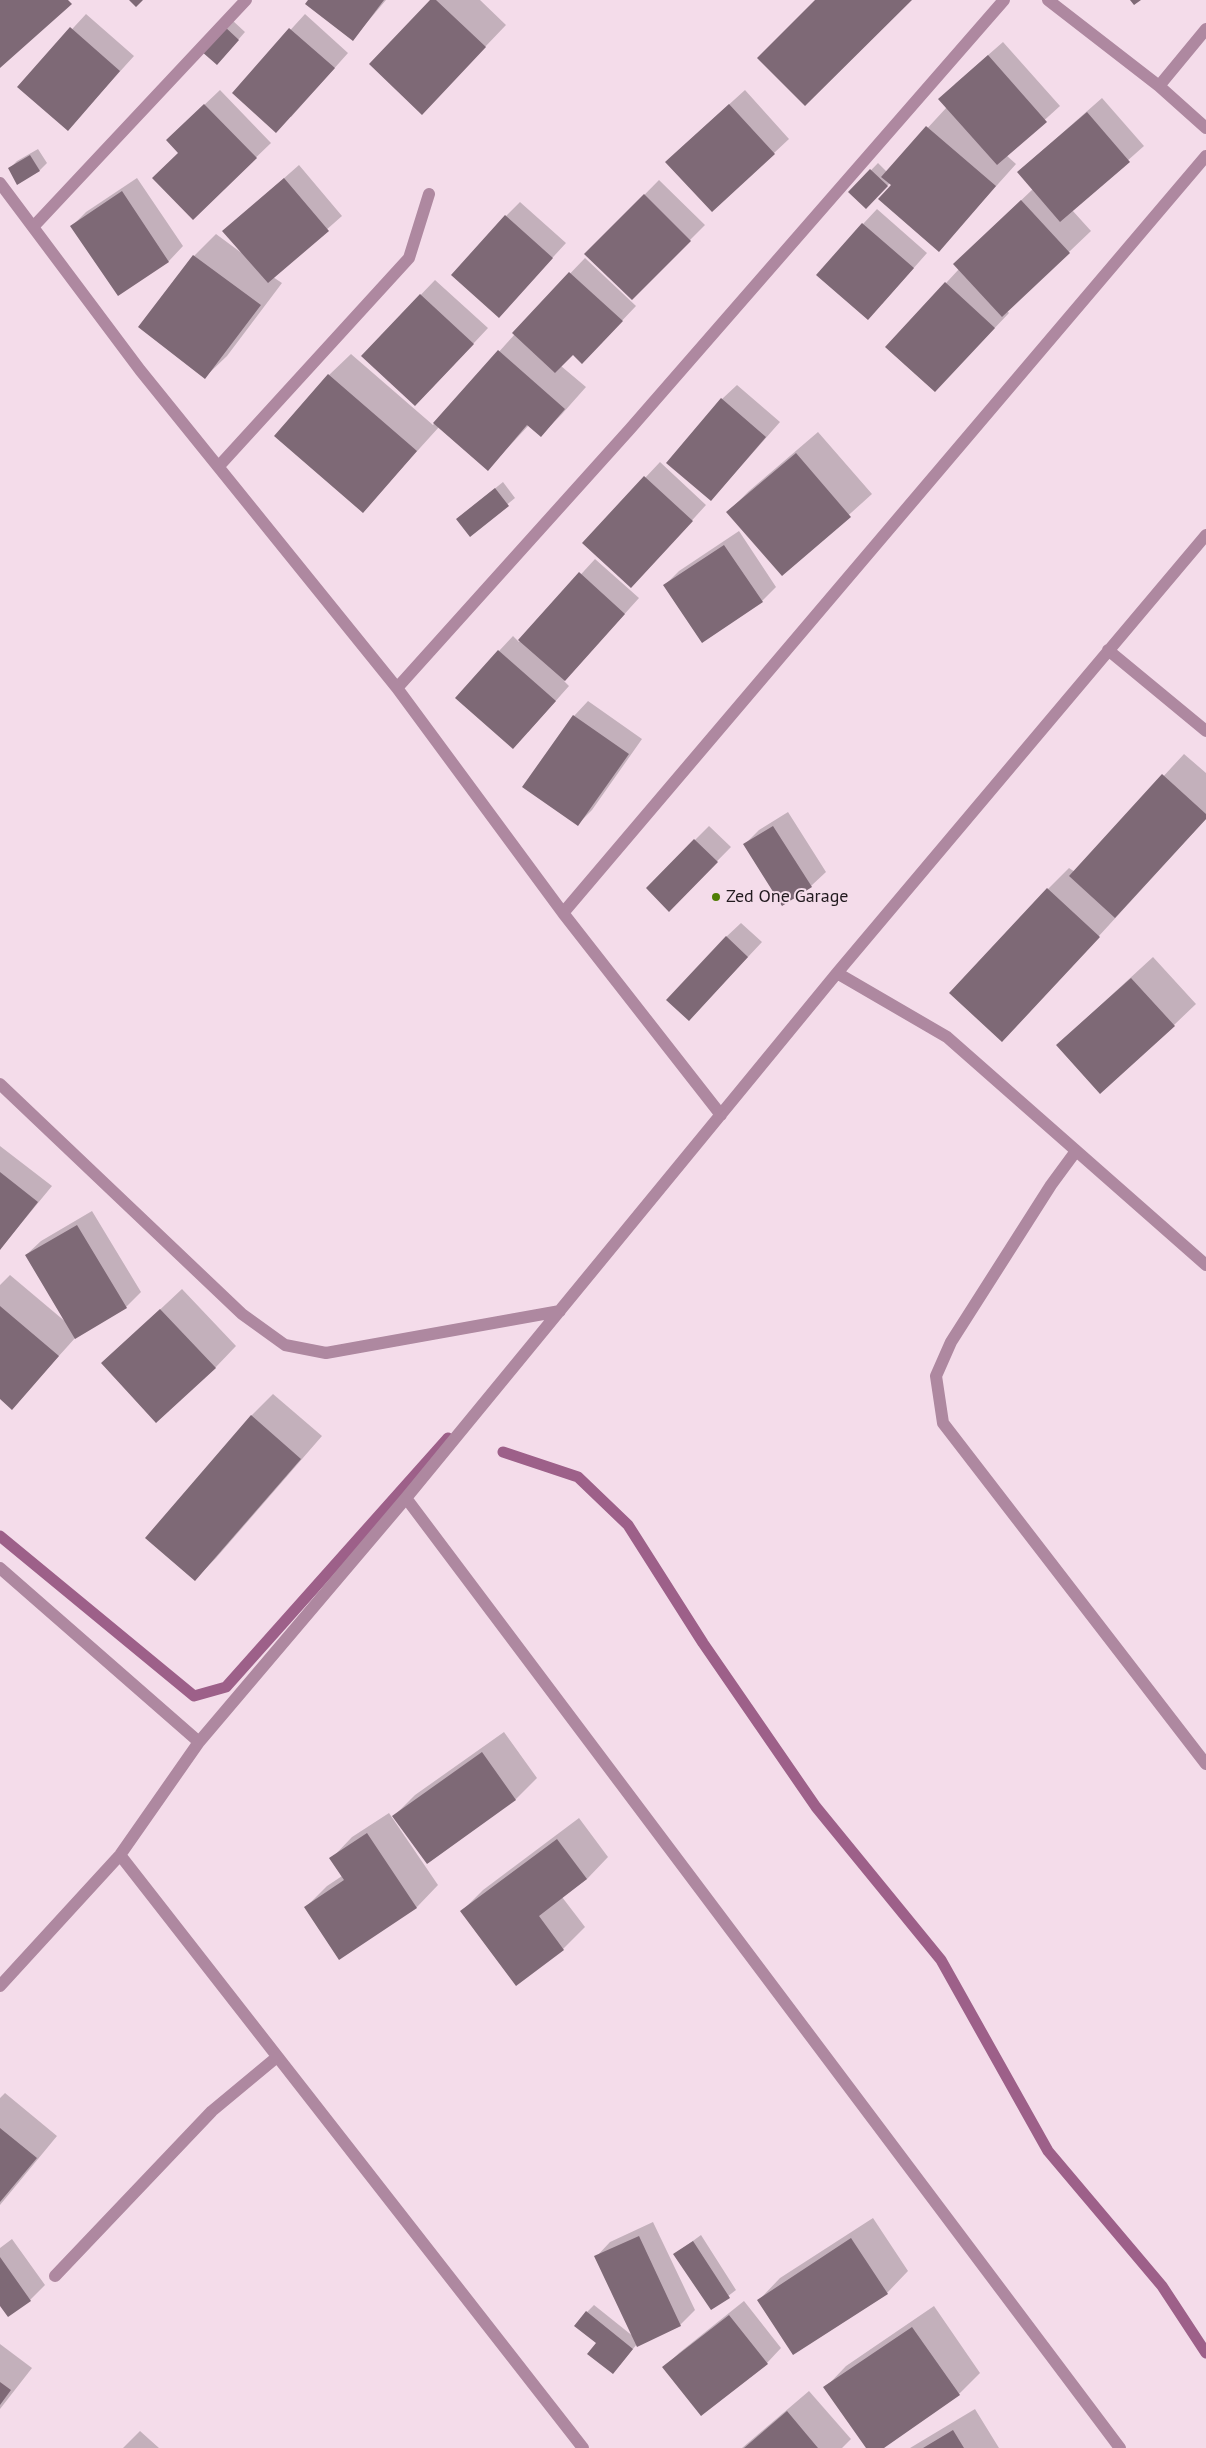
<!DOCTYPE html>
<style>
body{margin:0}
canvas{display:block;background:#f4dcea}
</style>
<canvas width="1206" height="2448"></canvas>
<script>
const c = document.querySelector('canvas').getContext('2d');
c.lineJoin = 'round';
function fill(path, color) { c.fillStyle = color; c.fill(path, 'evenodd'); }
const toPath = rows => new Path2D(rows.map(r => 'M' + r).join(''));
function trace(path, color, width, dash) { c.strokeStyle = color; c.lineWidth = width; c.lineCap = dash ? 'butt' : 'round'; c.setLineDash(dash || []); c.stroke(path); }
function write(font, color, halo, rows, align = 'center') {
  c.font = font + ' "PT Sans",sans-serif'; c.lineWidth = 4; c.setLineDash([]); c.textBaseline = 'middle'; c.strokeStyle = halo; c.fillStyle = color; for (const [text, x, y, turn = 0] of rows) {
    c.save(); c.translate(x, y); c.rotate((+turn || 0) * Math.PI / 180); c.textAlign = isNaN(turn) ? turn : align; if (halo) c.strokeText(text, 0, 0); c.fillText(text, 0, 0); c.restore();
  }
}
const shadow = toPath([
 [309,0,386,0,353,39],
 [432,0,480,0,506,25,443,91],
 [86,14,134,56,68,129,19,87],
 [305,14,348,53,291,117,233,93],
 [232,20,245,32,224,56,203,51],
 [1003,42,1060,106,1006,155,1016,164,939,250,890,183,866,207,850,192,878,163,887,172,947,107,955,84],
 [220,90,271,143,193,218,179,153,182,126],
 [745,90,789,139,712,211,681,148],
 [1102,98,1144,146,1072,210,1091,231,1007,311,1009,313,949,376,887,347,959,269,976,243,1033,189,1018,172],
 [38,149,47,163,40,170,10,168,17,161],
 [299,165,342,216,273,277,282,283,227,356,205,377,140,327,194,256,216,234,243,254,224,231],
 [137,178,183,246,169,261,118,295,72,226,86,212],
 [659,180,705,225,632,298,586,254],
 [520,202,566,243,499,316,506,216],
 [877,209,927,253,882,304,863,224],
 [585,258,636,306,597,347,573,353,561,366,586,387,562,414,541,435,529,425,488,469,439,427,363,511,329,375,351,354,433,425,515,334,513,333],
 [435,280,488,328,430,390,362,356],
 [737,385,780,422,711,500,722,399],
 [818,432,872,494,782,575,728,512,749,491],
 [660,462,706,505,645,572,584,543],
 [503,482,515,498,470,535,457,519],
 [739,531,776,587,762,601,665,585,679,571],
 [595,559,639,598,564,681,569,686,528,732,499,651,513,636,519,642],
 [588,701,642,739,592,810,578,824,574,716],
 [1184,754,1206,773,1206,819,1023,1019,1048,889,1069,868,1075,872],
 [788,812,826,872,811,886,745,844,759,830],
 [709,826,731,847,669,910,647,888],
 [741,923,762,942,703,1005,726,937],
 [1153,957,1196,1004,1174,1025,1080,1024],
 [0,1146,52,1186,0,1249],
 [92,1211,141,1292,126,1307,76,1337,12,1408,0,1397,0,1285,10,1275,67,1323,26,1255,41,1241],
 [182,1289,236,1346,215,1368,103,1363],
 [273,1394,322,1436,216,1558,195,1579,251,1416],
 [504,1732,537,1778,516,1799,428,1863,394,1816,415,1795],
 [389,1813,438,1885,417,1907,340,1958,306,1907,327,1886,342,1876,331,1859,352,1837],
 [579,1818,608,1857,587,1879,562,1897,585,1927,563,1949,516,1984,462,1911,483,1890],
 [5,2093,57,2136,0,2205,0,2098],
 [873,2218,908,2271,887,2293,759,2300,780,2278],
 [653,2222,695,2310,680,2325,637,2344,620,2365,597,2343,587,2312,594,2305,634,2337,596,2257,610,2242],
 [701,2235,736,2290,711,2309,675,2254],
 [12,2239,45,2285,30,2300,8,2315,0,2304,0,2248],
 [744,2301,781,2348,767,2363,664,2368,679,2353],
 [934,2306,980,2373,959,2394,881,2448,868,2448,825,2388,846,2366],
 [0,2344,32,2368,0,2409],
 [809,2391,851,2439,842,2448,742,2448],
 [975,2409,999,2448,910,2448],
 [140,2431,159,2448,123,2448]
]);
const stream = toPath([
 [503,1452,578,1477,628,1525,703,1643,816,1807,941,1960,1048,2151,1162,2286,1206,2353],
 [0,1536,194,1696,226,1687,448,1438]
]);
const building = toPath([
 [0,0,68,0,72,4,0,68],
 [129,0,143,0,136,7],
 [308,0,384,0,353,41,305,4],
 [430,0,436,0,486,47,422,115,369,64],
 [815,0,912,0,805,106,757,58],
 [1130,0,1141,0,1134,5],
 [224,26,239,40,217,65,201,51],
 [70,27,120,71,68,131,17,87],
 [289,28,335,68,276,133,232,93],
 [988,55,1047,122,997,165,938,99],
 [204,104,257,158,193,220,152,178,178,153,166,140],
 [729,104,775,154,712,212,665,162],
 [1087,112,1130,162,1060,222,1017,172],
 [926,126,996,186,939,252,878,199,891,185,881,177],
 [30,155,40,171,17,185,8,168],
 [870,169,888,186,866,209,848,192],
 [284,178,329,231,268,283,222,231],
 [122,191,169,262,118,296,70,226],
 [644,194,691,241,632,300,584,254],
 [1021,200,1070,253,1002,317,953,264],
 [505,215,553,258,499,318,451,275],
 [862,223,914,268,868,320,816,275],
 [193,255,261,305,205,379,138,327],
 [569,272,623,321,582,364,573,355,555,373,512,333],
 [945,282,995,328,935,392,885,347],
 [420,294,474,344,415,406,361,356],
 [498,350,565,409,541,437,527,425,488,471,433,423],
 [328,374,417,451,363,513,274,436],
 [721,398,766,437,711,501,666,463],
 [796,453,851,517,782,576,726,512],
 [644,476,693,521,631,588,582,543],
 [495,488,509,506,470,537,456,519],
 [724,545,763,602,702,643,663,585],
 [579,572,625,614,565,681,518,640],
 [498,650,556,701,513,749,455,698],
 [573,715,629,754,578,826,522,787],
 [1162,774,1206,814,1206,819,1115,918,1069,876],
 [773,826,812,887,782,906,743,844],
 [694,839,718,862,669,912,646,888],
 [1047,888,1100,937,1002,1042,949,993],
 [726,936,748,957,689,1021,666,1000],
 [1131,978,1175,1026,1100,1094,1056,1045],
 [0,1172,38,1202,0,1250],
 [77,1225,127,1308,75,1339,25,1255],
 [0,1306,59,1356,12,1410,0,1399],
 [160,1309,216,1368,156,1423,101,1363],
 [251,1415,301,1459,195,1581,145,1538],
 [482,1752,516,1800,427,1864,392,1816],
 [367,1833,417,1908,339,1960,304,1907,344,1880,329,1858],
 [557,1839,587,1879,539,1916,564,1950,516,1986,460,1911],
 [0,2128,37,2158,0,2202],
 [639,2236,681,2326,637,2347,594,2256],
 [851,2238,888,2294,793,2355,757,2300],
 [693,2241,730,2298,711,2310,673,2254],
 [0,2257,31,2301,8,2317,0,2306],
 [586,2311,633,2349,613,2374,587,2354,596,2343,574,2326],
 [729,2315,768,2364,701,2416,662,2367],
 [912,2327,960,2395,884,2448,866,2448,823,2387],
 [0,2382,11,2390,0,2405],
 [787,2411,818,2448,744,2448],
 [953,2430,964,2448,923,2448]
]);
const minor = toPath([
 [1048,0,1159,86],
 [1206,29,1159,86,1206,128],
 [0,183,140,370,397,688,563,913,721,1115],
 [34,226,246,0],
 [219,466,409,258,429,194],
 [1108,650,1206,731],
 [397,688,630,429,1004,0],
 [563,913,1206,156],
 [837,973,947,1037,1206,1265],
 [0,1084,242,1314,285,1345,326,1353,560,1311],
 [1076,1151,1051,1185,951,1342,936,1376,943,1423,1206,1764],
 [406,1498,1120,2448],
 [0,1568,199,1742],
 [120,1855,583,2448],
 [0,1986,120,1855,199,1742,406,1498,837,973,1206,535],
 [55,2276,212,2111,277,2057]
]);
const markers = [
 [716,897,5,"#4f7d04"]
];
const poiNames = [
 ["Zed One Garage",726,897]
];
fill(shadow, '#0003');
trace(stream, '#9d6089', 11);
fill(building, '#7e6976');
trace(minor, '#ae88a0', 12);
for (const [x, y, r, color] of markers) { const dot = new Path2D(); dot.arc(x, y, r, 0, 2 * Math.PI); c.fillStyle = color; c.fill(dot); trace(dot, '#f4dcea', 2); }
write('18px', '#221a1f', '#f4dcea', poiNames, 'left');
</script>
